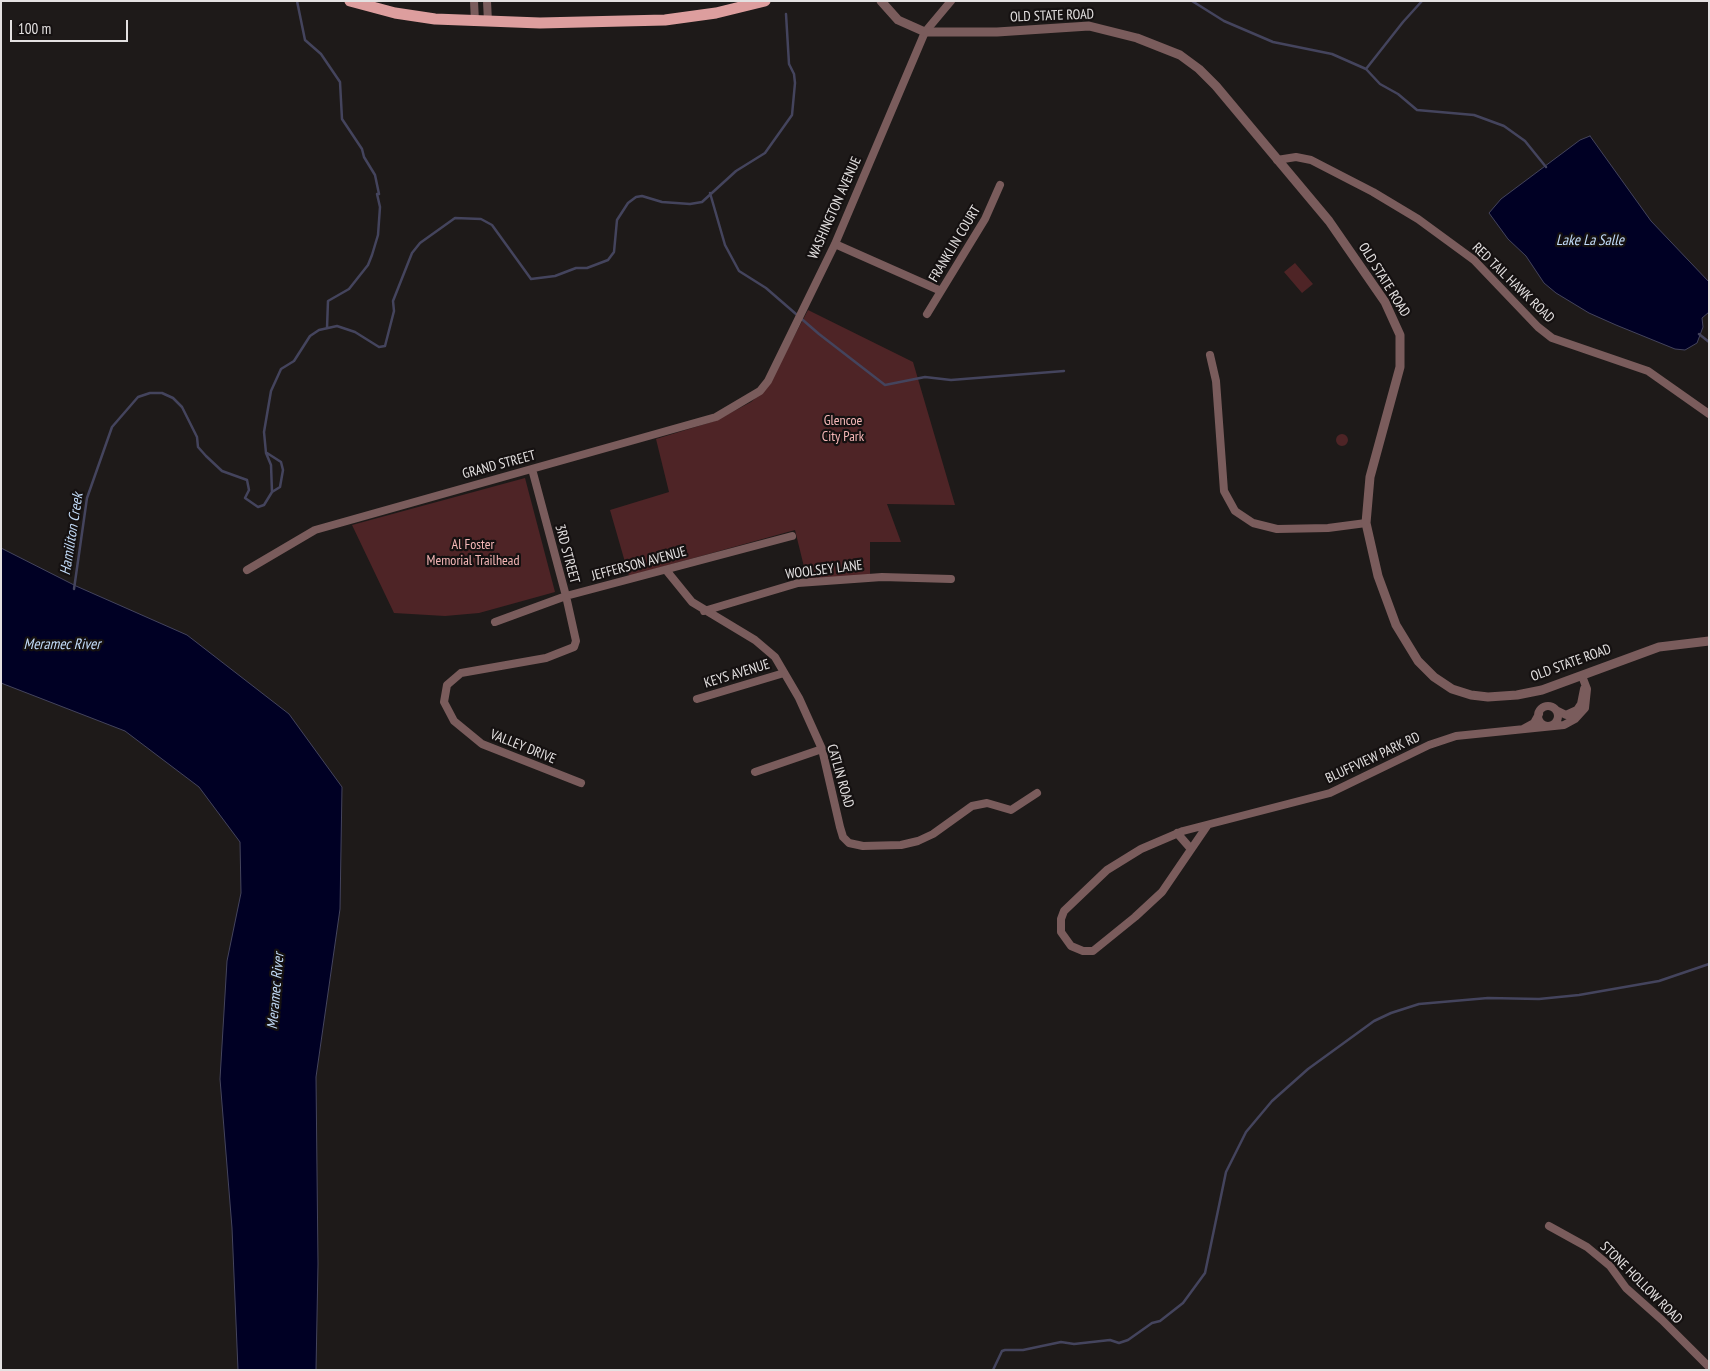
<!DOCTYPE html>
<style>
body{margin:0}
#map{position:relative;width:1710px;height:1371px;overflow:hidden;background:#1e1a19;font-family:"PT Sans Narrow",sans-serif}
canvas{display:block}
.frame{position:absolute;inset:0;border:2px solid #e4e1e1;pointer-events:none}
.scale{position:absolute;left:10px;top:20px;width:118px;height:22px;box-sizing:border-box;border:2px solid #e4e1e1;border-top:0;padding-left:6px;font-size:15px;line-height:18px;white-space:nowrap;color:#e4e1e1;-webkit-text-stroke:4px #151111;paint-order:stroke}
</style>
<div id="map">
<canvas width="1710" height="1371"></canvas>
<div class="frame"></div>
<div class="scale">100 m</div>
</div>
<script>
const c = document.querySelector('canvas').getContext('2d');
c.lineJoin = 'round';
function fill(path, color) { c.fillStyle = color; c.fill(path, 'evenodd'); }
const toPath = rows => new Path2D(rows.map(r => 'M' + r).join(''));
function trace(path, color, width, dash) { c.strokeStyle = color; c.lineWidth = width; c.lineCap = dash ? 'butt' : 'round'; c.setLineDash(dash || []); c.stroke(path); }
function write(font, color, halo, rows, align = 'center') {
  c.font = font + ' "PT Sans Narrow",sans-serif'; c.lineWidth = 4.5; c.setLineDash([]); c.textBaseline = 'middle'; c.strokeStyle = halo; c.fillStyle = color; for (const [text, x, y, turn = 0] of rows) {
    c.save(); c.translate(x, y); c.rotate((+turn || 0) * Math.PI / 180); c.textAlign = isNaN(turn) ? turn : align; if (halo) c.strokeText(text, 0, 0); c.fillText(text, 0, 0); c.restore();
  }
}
const green = toPath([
 [1295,263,1313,284,1302,293,1284,272],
 [808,310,913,362,955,505,887,504,901,542,870,542,870,575,807,579,795,530,629,576,610,510,669,492,656,439,715,421,751,402,767,388],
 '1336 440a6 6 0 1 1 12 0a6 6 0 1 1-12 0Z',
 [525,478,555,592,479,613,445,616,394,613,352,525]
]);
const water = toPath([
 [1590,136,1651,221,1709,282,1709,312,1702,318,1703,327,1697,343,1685,350,1675,349,1616,325,1589,313,1556,293,1544,283,1526,256,1508,239,1489,213,1501,199,1580,140,1590,136],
 [1,548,76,586,187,635,289,714,342,787,340,909,316,1077,318,1264,316,1370,238,1370,232,1228,220,1079,227,961,241,893,240,842,199,787,125,731,1,683,1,548]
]);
const stream = toPath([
 [297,1,305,40,321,54,340,82,342,119,362,149,364,157,375,175,379,194,377,194,380,207,378,235,372,255,368,265,349,289,328,301,327,328],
 [1192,1,1224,21,1273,42,1332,54,1366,69,1380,84,1398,94,1417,110,1474,115,1504,126,1525,141,1546,167],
 [1366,69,1403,22,1422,1],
 [710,193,725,245,739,271,766,288,819,334,885,385,925,377,951,380,1064,371],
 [1699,334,1709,342],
 [267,453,281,462,283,470,280,487,272,492],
 [74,589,87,498,112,427,138,397,150,393,162,393,173,398,182,407,197,437,198,447,206,456,222,471,247,480,249,490,245,498,258,507,264,505,272,492,271,465,266,453,264,432,271,391,281,369,294,361,310,336,319,330,337,326,355,332,379,347,385,346,394,311,393,301,412,253,420,243,455,218,481,219,492,225,531,279,555,276,576,268,587,268,608,260,614,252,617,220,628,203,636,197,642,196,662,202,690,204,702,202,736,171,765,153,792,115,795,83,794,74,789,64,786,14],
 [993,1370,1002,1351,1005,1350,1023,1350,1061,1342,1074,1344,1110,1340,1119,1343,1128,1340,1152,1323,1160,1321,1183,1303,1205,1273,1226,1172,1246,1132,1272,1101,1308,1069,1374,1021,1391,1013,1419,1004,1488,998,1539,999,1579,995,1659,981,1709,964]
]);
const minor = toPath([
 [474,1,475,22],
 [487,1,488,22],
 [1277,160,1296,157,1311,160,1373,192,1418,219,1474,260,1538,327,1552,338,1648,371,1709,414],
 [835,244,941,291],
 [927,314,985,219,1000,185],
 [1210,355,1216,381,1224,491,1235,511,1253,523,1277,529,1328,528,1366,523],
 [532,469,566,596,576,641,574,647,546,658,461,673,447,685,444,702,454,721,482,744,581,783],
 [247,570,315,530,716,417,760,391,768,381,835,244,925,32,951,1],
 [666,570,692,602,755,640,775,657,799,698,822,749,840,827,843,837,849,843,863,846,901,845,918,841,933,834,972,806,987,803,1011,810,1037,793],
 [704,611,798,583,882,577,951,579],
 [495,622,566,596,792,536],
 [697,699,784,673],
 '1538 716a10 10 0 1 1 20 0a10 10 0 1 1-20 0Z',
 [1556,710,1566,715,1577,710,1581,704,1584,689],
 [1523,729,1534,723,1539,714],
 [755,772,822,749],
 [1207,826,1162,892,1135,917,1093,951,1083,951,1071,946,1061,932,1061,919,1064,911,1107,870,1141,849,1183,831,1330,793,1429,745,1456,736,1564,725,1575,719,1585,708,1587,689,1582,676],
 [1177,833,1191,849],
 [1549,1226,1587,1247,1610,1266,1626,1288,1662,1320,1709,1367]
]);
const tertiary = toPath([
 [881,1,898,20,925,32,997,32,1089,26,1137,38,1180,55,1199,69,1216,86,1329,221,1385,302,1400,335,1400,367,1370,477,1366,523,1378,576,1396,625,1418,661,1434,677,1452,689,1471,695,1488,697,1517,695,1542,690,1659,647,1709,641]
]);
const primary = toPath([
 [350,1,395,13,435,19,540,23,665,20,716,13,765,1]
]);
const streetNames = [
 ["OLD STATE ROAD",1052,16,-2],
 ["WASHINGTON AVENUE",835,208,-66],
 ["FRANKLIN COURT",955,244,-59],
 ["OLD STATE ROAD",1384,280,58],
 ["RED TAIL HAWK ROAD",1513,283,44],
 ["GRAND STREET",499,465,-15],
 ["3RD STREET",567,554,75],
 ["JEFFERSON AVENUE",639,564,-15],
 ["WOOLSEY LANE",824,570,-7],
 ["OLD STATE ROAD",1571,663,-20],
 ["KEYS AVENUE",737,674,-17],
 ["VALLEY DRIVE",523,747,22],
 ["BLUFFVIEW PARK RD",1373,758,-25],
 ["CATLIN ROAD",840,776,74],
 ["STONE HOLLOW ROAD",1641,1283,45]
];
const parkNames = [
 ["Glencoe",843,421],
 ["City Park",843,437],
 ["Al Foster",473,545],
 ["Memorial Trailhead",473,561]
];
const waterNames = [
 ["Lake La Salle",1590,241],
 ["Hamiliton Creek",72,534,-81],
 ["Meramec River",62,645],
 ["Meramec River",276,991,-85]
];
fill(green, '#4e2426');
fill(water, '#000024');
trace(water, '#44445d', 1);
trace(stream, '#44445d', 2.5);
trace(minor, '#7a5c5c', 8);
trace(tertiary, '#7a5c5c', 9);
trace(primary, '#dd9e9e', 11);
write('14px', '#e4e1e1', '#151111', streetNames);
write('14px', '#f5b7b7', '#151111', parkNames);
write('italic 15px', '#c2dbf8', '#151111', waterNames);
</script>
